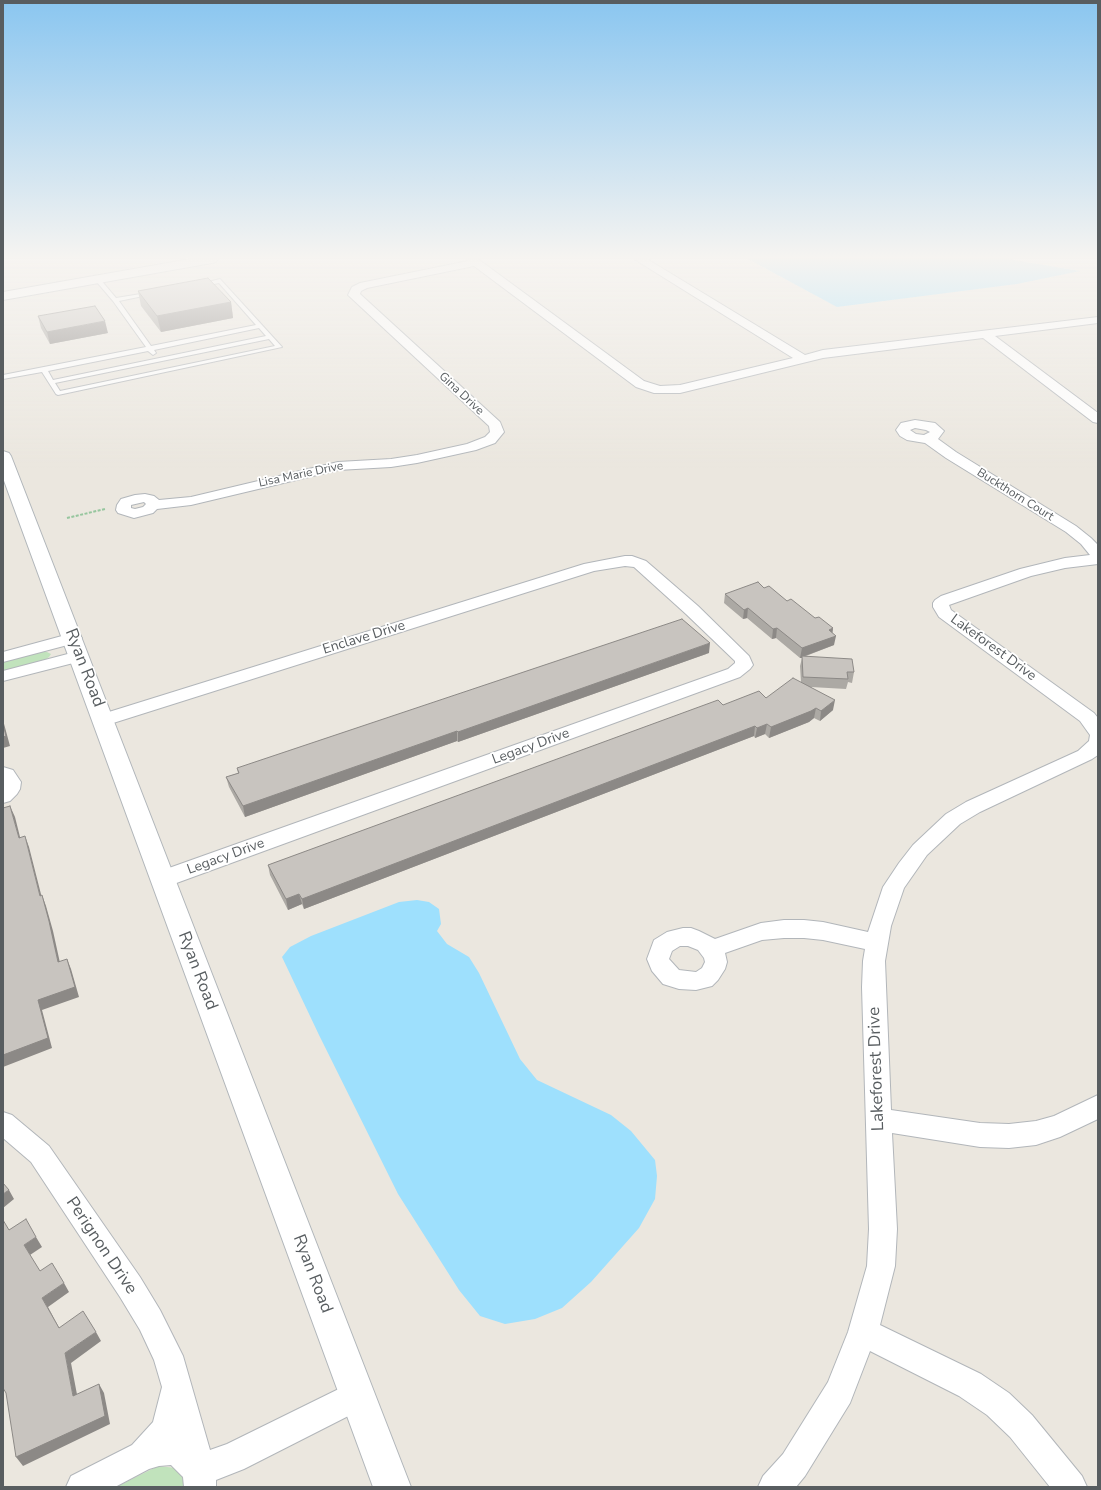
<!DOCTYPE html>
<style>
body{margin:0}
#map{position:relative;width:1101px;height:1490px;overflow:hidden;background:#ebe7df;font-family:"Nunito Sans",sans-serif}
canvas{display:block}
.frame{position:absolute;inset:0;border:4px solid #585d60;pointer-events:none}
</style>
<div id="map">
<canvas width="1101" height="1490"></canvas>
<div class="frame"></div>
</div>
<script>
const c = document.querySelector('canvas').getContext('2d');
c.lineJoin = 'round';
function fill(path, color) { c.fillStyle = color; c.fill(path, 'evenodd'); }
const toPath = rows => new Path2D(rows.map(r => 'M' + r).join(''));
function trace(path, color, width, dash) { c.strokeStyle = color; c.lineWidth = width; c.lineCap = dash ? 'butt' : 'round'; c.setLineDash(dash || []); c.stroke(path); }
function write(font, color, halo, rows, align = 'center') {
  c.font = font + ' "Nunito Sans",sans-serif'; c.lineWidth = 3.5; c.setLineDash([]); c.textBaseline = 'middle'; c.strokeStyle = halo; c.fillStyle = color; for (const [text, x, y, turn = 0] of rows) {
    c.save(); c.translate(x, y); c.rotate((+turn || 0) * Math.PI / 180); c.textAlign = isNaN(turn) ? turn : align; if (halo) c.strokeText(text, 0, 0); c.fillText(text, 0, 0); c.restore();
  }
}
const green = toPath([
 [42,652,47,652,51,654,49,657,45,660,3,671,3,662],
 [158,1466,176,1468,185,1481,184,1487,116,1487]
]);
const water = toPath([
 [748,259,1008,259,1080,271,1017,284,837,307],
 [417,900,429,902,439,909,441,924,437,931,447,944,469,957,479,973,520,1059,537,1080,611,1115,631,1131,655,1160,657,1176,655,1199,639,1228,591,1282,562,1308,535,1319,505,1324,480,1316,459,1290,398,1194,319,1035,282,957,290,947,311,936,399,902]
]);
const path = toPath([
 [67,518,105,509]
]);
const lane = toPath([
 [96,279,100,279,116,298,153,292,153,294,119,301,151,346,256,325,219,283,199,287,196,285,220,279,282,347,58,395,56,394,42,372,3,379,3,375,146,347,113,301,96,281,96,279],
 [259,328,266,336,53,380,48,371,148,351,153,355,156,353,154,350,259,328],
 [269,339,275,346,60,391,55,383,269,339]
]);
const street = toPath([
 [466,259,478,259,644,381,660,386,680,385,793,358,634,259,647,259,805,355,823,350,1098,317,1098,323,995,336,1098,413,1098,423,1093,422,983,338,823,358,680,393,654,393,636,387,474,266,367,288,361,291,360,294,500,422,504,432,495,443,476,450,417,463,391,467,338,470,191,505,157,509,153,513,134,518,118,513,116,510,117,505,121,499,135,495,145,494,154,496,159,500,191,497,338,462,391,459,417,455,467,444,485,437,490,432,489,426,348,295,352,287,360,283,468,261,466,259],
 [144,502,146,504,143,507,135,509,131,508,131,505,144,502],
 [915,420,935,423,944,431,938,439,956,452,1076,526,1091,538,1098,545,1098,564,1065,568,1031,576,949,605,951,610,1094,713,1098,718,1098,755,1092,759,980,812,960,824,927,855,904,888,891,926,885,961,891,1110,980,1123,1009,1124,1036,1121,1054,1116,1098,1095,1098,1119,1060,1137,1036,1145,1009,1148,980,1147,892,1133,897,1229,895,1266,880,1325,981,1374,1009,1393,1032,1415,1082,1476,1087,1487,1050,1487,1010,1437,987,1415,959,1396,870,1351,850,1403,805,1476,796,1487,758,1487,763,1476,783,1454,828,1382,848,1332,867,1266,869,1229,862,987,863,961,865,949,823,940,804,938,784,938,762,940,725,953,727,962,725,969,718,980,712,986,696,990,679,989,663,984,652,971,647,959,654,940,667,932,683,928,691,928,699,931,715,939,761,923,784,920,804,920,823,922,868,932,883,887,899,863,913,845,946,814,966,802,1078,751,1089,741,1090,735,1080,721,939,617,933,607,933,603,935,600,941,596,1020,569,1065,558,1090,555,1081,544,1066,532,946,458,925,443,907,440,900,436,896,430,901,423,915,420],
 [915,428,926,430,930,432,924,435,916,434,910,430,915,428],
 [680,946,688,946,698,950,704,958,705,962,702,968,696,972,679,970,669,959,672,951,680,946],
 [625,556,632,556,646,561,698,606,749,656,753,665,750,669,740,677,171,885,163,887,155,885,152,879,155,873,728,669,735,663,735,661,686,614,634,567,625,566,594,571,110,724,103,726,96,724,94,720,96,716,584,564,625,556],
 [73,633,79,634,82,638,79,642,3,662,3,652,73,633],
 [79,651,85,652,88,656,85,660,3,681,3,671,79,651],
 [3,767,13,770,21,782,20,789,17,794,10,801,3,803,3,767],
 [3,1112,12,1115,49,1146,140,1277,160,1310,183,1356,210,1450,227,1444,357,1380,368,1384,372,1395,368,1406,244,1469,216,1480,216,1487,184,1487,183,1477,171,1465,159,1466,149,1469,115,1487,66,1487,71,1476,132,1445,153,1422,162,1387,154,1360,140,1330,120,1297,31,1162,3,1138,3,1112]
]);
const secondary = toPath([
 [190,259,218,259,216,262,212,263,3,300,3,292,190,259],
 [3,451,9,453,11,456,411,1487,373,1487,3,478,3,451]
]);
const wall = toPath([
 [138,291,231,302,233,318,161,332,141,306],
 [38,316,108,333,50,344,41,328],
 [764,588,787,601,815,618,833,628,832,633,834,645,806,656,854,672,852,683,848,682,846,689,811,687,833,710,820,721,814,718,809,722,769,738,765,734,755,738,754,736,304,909,302,904,288,910,270,875,268,865,723,705,766,698,801,682,800,666,802,658,800,658,776,638,772,639,747,618,743,619,724,603,725,594],
 [709,653,458,742,457,741,245,817,229,787,226,777,238,773,237,768]
]);
const shadedWall = toPath([
 [231,302,233,318,161,332,157,316],
 [105,321,108,333,50,344,47,332],
 [748,608,747,618,743,619,744,610],
 [777,628,776,638,772,639,773,629],
 [833,628,832,637,836,636,834,645,802,657,802,656,802,658,800,658,802,648,829,630],
 [710,643,709,653,458,742,458,732],
 [835,700,833,710,820,721,821,711],
 [816,708,814,718,809,722,769,738,771,727],
 [3,720,10,746,3,748],
 [767,724,765,734,755,738,757,728],
 [755,726,754,736,304,909,302,899],
 [457,731,457,741,245,817,243,806],
 [10,806,15,817,23,849,19,838],
 [25,836,29,847,44,906,40,896],
 [299,894,302,904,288,910,286,899],
 [42,895,46,906,53,931,62,972,58,962],
 [67,959,71,969,79,997,42,1010,52,1048,3,1067,3,1055,38,1000],
 [9,1190,14,1199,3,1208,3,1194],
 [36,1237,42,1247,30,1255,24,1245],
 [64,1283,69,1292,48,1307,64,1337,42,1298],
 [96,1332,101,1341,71,1363,79,1405,73,1396,65,1353],
 [99,1384,104,1393,110,1424,23,1466,16,1457]
]);
const building = toPath([
 [208,278,231,302,157,316,138,291,208,278],
 [95,306,105,321,47,332,38,316,95,306],
 [758,582,764,588,769,586,787,601,791,599,815,618,819,617,833,628,829,630,836,636,802,648,777,628,773,629,748,608,744,610,725,594,758,582],
 [682,619,710,643,458,732,457,731,243,806,226,777,239,773,237,768,682,619],
 [802,656,852,659,854,672,847,672,848,679,803,677,802,656],
 [793,678,835,700,821,711,816,708,811,711,771,727,767,724,757,728,755,726,302,899,299,894,286,899,268,865,718,700,723,705,759,691,766,698,793,678],
 [3,724,6,736,3,737,3,724],
 [10,806,19,838,25,836,40,896,42,895,49,921,58,962,67,959,75,987,38,1000,48,1038,3,1055,3,808,10,806],
 [3,1183,9,1190,3,1194,3,1183],
 [26,1219,36,1237,24,1245,40,1271,52,1263,64,1283,42,1298,59,1328,83,1311,96,1332,65,1353,73,1396,99,1384,105,1416,16,1457,6,1393,3,1388,3,1220,9,1230,26,1219]
]);
const farStreetnames = [
 ["Gina Drive",461,394,43],
 ["Lisa Marie Drive",301,475,-12],
 ["Buckthorn Court",1015,495,32]
];
const streetNames = [
 ["Enclave Drive",364,638,-17],
 ["Lakeforest Drive",993,648,36],
 ["Legacy Drive",531,747,-20],
 ["Legacy Drive",226,857,-20]
];
const nearStreetnames = [
 ["Ryan Road",84,668,69],
 ["Ryan Road",197,971,69],
 ["Lakeforest Drive",877,1069,-92],
 ["Perignon Drive",101,1246,56],
 ["Ryan Road",312,1274,69]
];
fill(green, '#c1e3bc');
fill(water, '#9ee0fd');
trace(lane, '#b2b6ba', 2);
trace(street, '#b2b6ba', 2);
trace(secondary, '#b1b6ba', 2);
trace(path, '#96c69e', 2, [3, 1.5]);
fill(lane, '#fff');
fill(street, '#fff');
fill(secondary, '#fff');
fill(wall, '#aca9a4');
fill(shadedWall, '#8c8986');
fill(building, '#c8c4bf');
trace(building, '#8c8986', 1);
const sky = c.createLinearGradient(0, 0, 0, 468);
sky.addColorStop(0, '#8ac6f0');
sky.addColorStop(0.55, '#f6f4f1');
sky.addColorStop(1, '#f6f4f100');
c.fillStyle = sky;
c.fillRect(0, 0, 1101, 468);
write('12px', '#585d60', '#fff', farStreetnames);
write('14px', '#585d60', '#fff', streetNames);
write('17px', '#585d60', '#fff', nearStreetnames);
</script>
